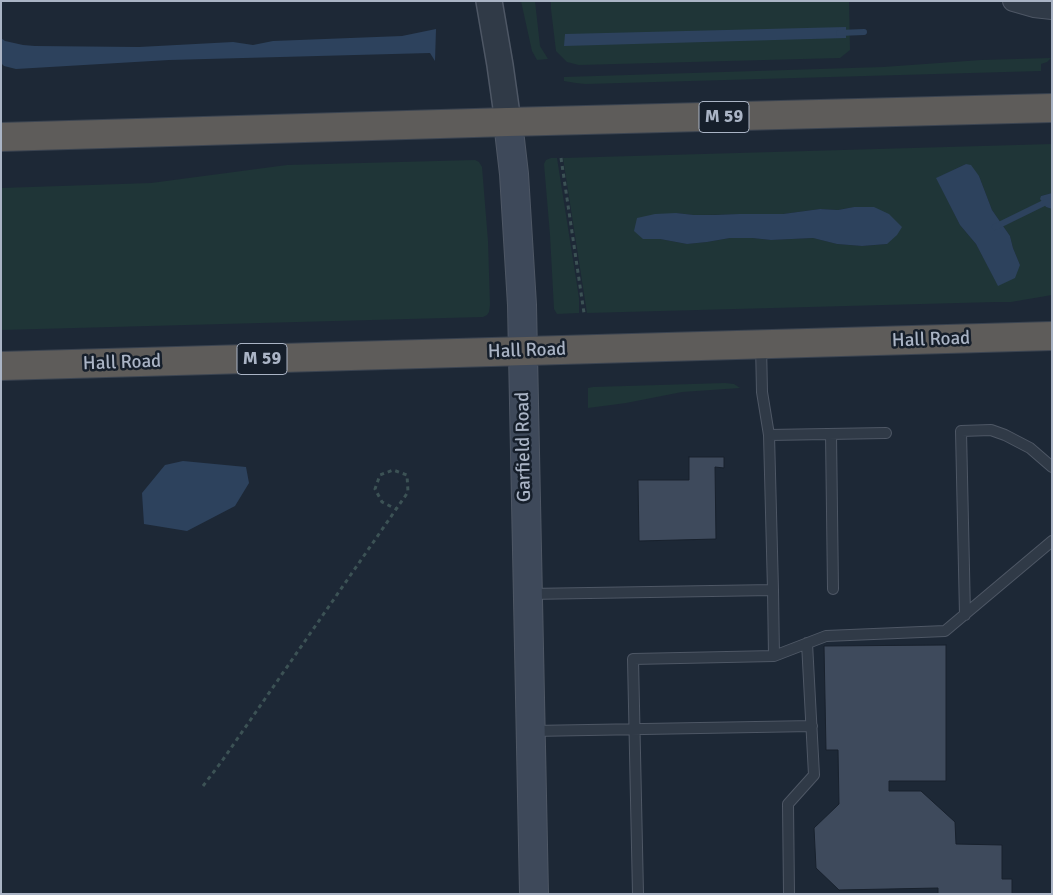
<!DOCTYPE html>
<style>
body{margin:0}
#map{position:relative;width:1053px;height:895px;overflow:hidden;background:#1d2836;font-family:Signika,sans-serif}
canvas{display:block}
.frame{position:absolute;inset:0;border:2px solid #aab4c5;pointer-events:none}
</style>
<div id="map">
<canvas width="1053" height="895"></canvas>
<div class="frame"></div>
</div>
<script>
const c = document.querySelector('canvas').getContext('2d');
c.lineJoin = 'round';
function fill(path, color) { c.fillStyle = color; c.fill(path, 'evenodd'); }
const toPath = rows => new Path2D(rows.map(r => 'M' + r).join(''));
function trace(path, color, width, dash) { c.strokeStyle = color; c.lineWidth = width; c.lineCap = dash ? 'butt' : 'round'; c.setLineDash(dash || []); c.stroke(path); }
function write(font, color, halo, rows, align = 'center') {
  c.font = font + ' Signika,sans-serif'; c.lineWidth = 5; c.setLineDash([]); c.textBaseline = 'middle'; c.strokeStyle = halo; c.fillStyle = color; for (const [text, x, y, turn = 0] of rows) {
    c.save(); c.translate(x, y); c.rotate((+turn || 0) * Math.PI / 180); c.textAlign = isNaN(turn) ? turn : align; if (halo) c.strokeText(text, 0, 0); c.fillText(text, 0, 0); c.restore();
  }
}
const green = toPath([
 [521,1,535,1,540,46,548,59,537,60,532,51],
 [551,1,849,1,850,50,840,58,579,65,567,62,556,51,551,9],
 [1051,58,1047,62,1041,64,1041,71,586,84,576,83,564,81,564,77,883,67,981,60],
 [1052,144,1052,193,1041,196,1046,207,1052,209,1052,295,1011,302,996,302,587,313,563,158],
 [966,164,979,176,992,210,1010,236,1013,248,1020,265,1005,282,998,285,976,244,960,225,937,178],
 [854,207,887,244,862,246,837,244,813,238,771,240,752,238,730,238,707,242,687,244,660,239,644,239,676,213,694,215,783,214,820,209,838,210],
 [551,158,557,158,579,298,579,313,557,314,554,309,550,235,544,164,546,160],
 [475,160,479,162,482,167,488,241,490,305,489,312,487,315,483,317,1,330,1,188,151,183,287,165],
 [725,383,734,384,740,388,682,392,626,403,588,408,588,388,593,387]
]);
const water = toPath([
 [846,27,846,38,564,46,565,34],
 [436,29,435,61,430,53,169,60,16,69,4,66,1,63,1,38,5,41,23,45,35,46,139,47,233,42,253,45,273,41,402,36],
 [966,164,971,165,979,176,992,210,1010,236,1013,248,1020,265,1015,278,998,286,976,244,960,225,936,178],
 [1052,193,1052,209,1046,207,1040,199,1041,196],
 [854,207,874,207,889,214,902,227,897,235,887,244,862,246,837,244,813,238,771,240,752,238,730,238,707,242,687,244,660,239,643,239,634,231,637,218,655,214,676,213,694,215,715,215,739,214,783,214,820,209,838,210],
 [183,461,246,467,249,483,235,506,187,531,144,524,142,493,165,465]
]);
const stream = toPath([
 [839,33,864,32],
 [995,227,1046,202,1052,202]
]);
const building = toPath([
 [689,457,724,457,724,468,715,467,716,539,639,541,638,480,689,480,689,457],
 [946,645,946,781,889,781,889,791,921,791,955,822,956,844,1002,845,1002,879,1012,879,1012,894,938,894,938,888,839,890,816,868,814,828,839,804,838,750,826,750,824,646,946,645]
]);
const path = toPath([
 [561,158,584,313],
 [203,786,222,761,408,492,407,475,393,470,380,475,375,489,382,502,396,509]
]);
const service = toPath([
 [831,434,833,589],
 [769,435,886,433],
 [773,590,774,656,826,636,945,631,1052,541],
 [528,594,773,590,769,435,762,392,761,345],
 [965,615,961,431,991,430,1005,435,1030,448,1052,467],
 [532,731,812,726],
 [638,894,633,659,774,656],
 [789,894,788,804,814,775,807,643]
]);
const minor = toPath([
 [1013,1,1034,7,1052,9]
]);
const tertiary = toPath([
 [489,1,500,65,508,122]
]);
const secondary = toPath([
 [508,122,514,174,522,305,534,894]
]);
const trunk = toPath([
 [1,137,508,122,1052,108],
 [1,366,1052,336]
]);
const shields = [
 [724,117,50],
 [262,359,50]
];
const shieldNames = [
 ["M 59",724,117],
 ["M 59",262,359]
];
const streetNames = [
 ["Hall Road",931,340,-2],
 ["Hall Road",527,351,-2],
 ["Hall Road",122,363,-2],
 ["Garfield Road",524,447,-91]
];
fill(green, '#1f3537');
fill(water, '#2d425d');
trace(stream, '#2d425d', 6);
fill(building, '#3e4a5c');
trace(building, '#18212d', 1);
trace(service, '#4e5765', 12);
trace(minor, '#4e5765', 22);
trace(tertiary, '#4e5765', 28);
trace(secondary, '#4e5765', 30);
trace(trunk, '#3b4451', 30);
trace(path, '#3c5255', 3, [4, 4]);
trace(service, '#303a47', 10);
trace(minor, '#303a47', 20);
trace(tertiary, '#303a47', 25);
trace(secondary, '#3e495a', 28);
trace(trunk, '#5e5c5a', 28);
for (const [x, y, w] of shields) { const box = new Path2D(); box.roundRect(x - w / 2, y - 15.5, w, 31, 4); c.fillStyle = '#161f2b'; c.fill(box); trace(box, '#aab4c5', 1); }
write('bold 18px', '#aab4c5', null, shieldNames);
write('19px', '#aab4c5', '#161f2b', streetNames);
</script>
